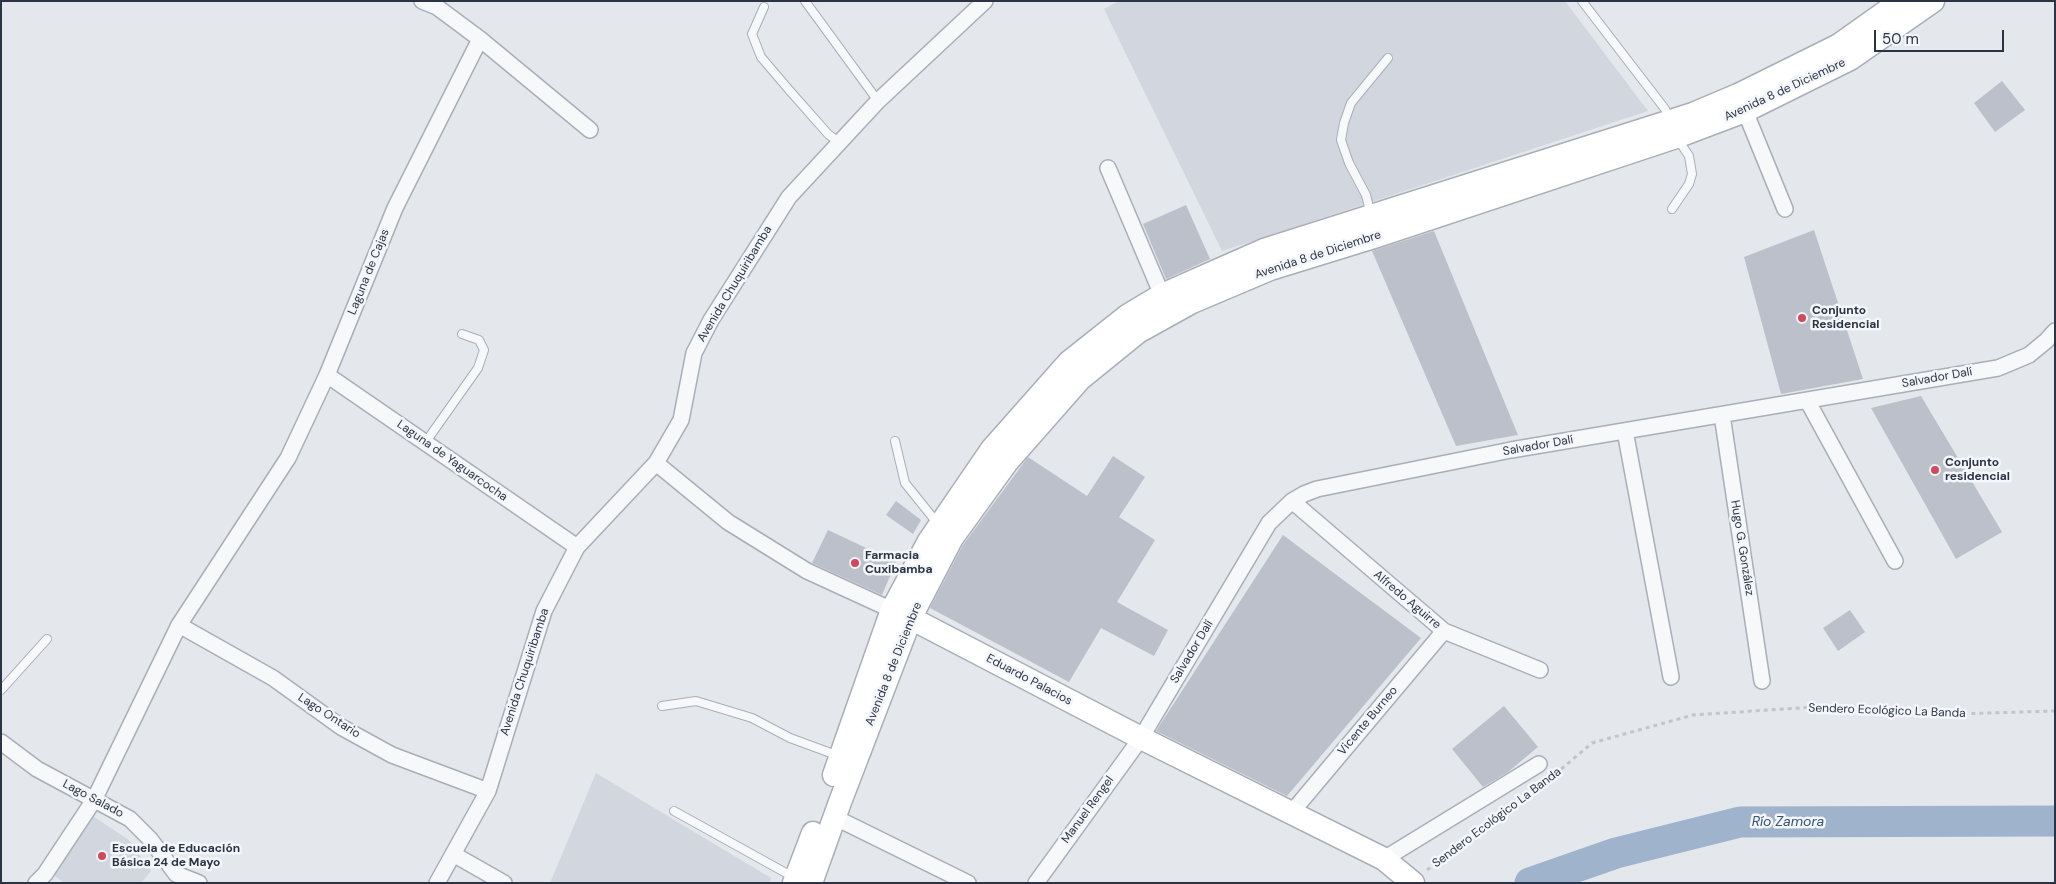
<!DOCTYPE html>
<meta charset="utf-8">
<style>
body{margin:0}
#map{position:relative;width:2056px;height:884px;overflow:hidden;background:#e4e7ec;font-family:"DM Sans",sans-serif}
canvas{display:block}
.frame{position:absolute;inset:0;border:2px solid #2b3445;pointer-events:none}
.scale{position:absolute;left:1874px;top:30px;width:130px;height:22px;box-sizing:border-box;border:2px solid #2b3445;border-top:0;padding-left:6px;font-size:15px;line-height:18px;white-space:nowrap;color:#2b3445;-webkit-text-stroke:4px #f4f6f9;paint-order:stroke}
</style>
<div id="map">
<canvas width="2056" height="884"></canvas>
<div class="frame"></div>
<div class="scale">50 m</div>
</div>
<script>
const c = document.querySelector('canvas').getContext('2d');
c.lineJoin = 'round';
function fill(path, color) { c.fillStyle = color; c.fill(path, 'evenodd'); }
const toPath = rows => new Path2D(rows.map(r => 'M' + r).join(''));
function trace(path, color, width, dash) { c.strokeStyle = color; c.lineWidth = width; c.lineCap = dash ? 'butt' : 'round'; c.setLineDash(dash || []); c.stroke(path); }
function write(font, color, halo, rows, align = 'center') {
  c.font = font + ' "DM Sans",sans-serif'; c.lineWidth = 5; c.setLineDash([]); c.textBaseline = 'middle'; c.strokeStyle = halo; c.fillStyle = color; for (const [text, x, y, turn = 0] of rows) {
    c.save(); c.translate(x, y); c.rotate((+turn || 0) * Math.PI / 180); c.textAlign = isNaN(turn) ? turn : align; if (halo) c.strokeText(text, 0, 0); c.fillText(text, 0, 0); c.restore();
  }
}
const built = toPath([
 [1119,1,1565,1,1648,111,1222,251,1104,9],
 [596,773,771,878,769,883,550,883],
 [91,815,129,840,151,871,141,883,64,883,52,874]
]);
const river = toPath([
 [1530,883,1616,853,1740,822,2055,821]
]);
const building = toPath([
 [2002,81,2025,110,1995,132,1974,103],
 [1186,205,1210,259,1166,279,1143,224],
 [1814,230,1863,379,1781,394,1744,257],
 [1434,231,1518,435,1456,446,1372,251],
 [1921,396,2002,532,1956,559,1871,408],
 [1113,456,1145,477,1119,517,1155,540,1117,602,1168,630,1154,656,1101,628,1069,682,930,608,963,545,1028,457,1087,496],
 [896,501,921,520,913,534,886,515],
 [828,530,896,562,882,595,812,563],
 [1283,535,1421,638,1287,796,1156,731],
 [1850,610,1865,632,1838,651,1823,628],
 [1504,706,1538,747,1508,772,1483,787,1452,749]
]);
const path = toPath([
 [1427,870,1546,782,1592,743,1693,715,1829,706,1959,714,2055,711]
]);
const service = toPath([
 [805,1,878,101],
 [1582,1,1665,109,1669,118],
 [764,7,752,34,761,57,790,91,828,134,840,143],
 [1672,209,1689,184,1692,174,1689,156,1677,138],
 [1371,215,1366,195,1349,163,1341,140,1344,123,1351,103,1388,58],
 [895,441,905,483,938,524],
 [425,443,478,368,484,350,479,340,462,334],
 [1,690,47,639],
 [662,706,696,701,752,718,790,738,839,756],
 [674,811,795,878]
]);
const minor = toPath([
 [422,1,437,7,480,39],
 [1745,111,1785,209],
 [1108,168,1162,295],
 [327,375,577,547],
 [1807,400,1895,561],
 [1722,415,1762,681],
 [1625,431,1671,677],
 [656,463,728,522,807,571,892,610],
 [1292,501,1444,631,1540,670],
 [179,625,273,678,341,727,392,755,488,791],
 [1,742,37,769,130,819,150,839,176,874,199,883],
 [1292,812,1444,631],
 [834,817,968,883],
 [453,854,504,883],
 [1384,859,1539,764],
 [36,883,45,874,94,800,179,625,288,458,327,375,395,208,480,39,590,130],
 [437,883,488,791,544,611,577,547,656,463,681,420,694,353,711,320,789,197,878,101,985,1],
 [1036,883,1141,738,1269,523,1292,501,1304,494,1317,489,1511,450,1998,368,2029,355,2046,341,2055,331]
]);
const secondary = toPath([
 [897,611,1141,738,1384,859,1413,883],
 [834,775,892,610,929,541,992,449,1069,362,1127,316,1162,295,1264,250,1693,114,1738,95,1839,45,1901,1],
 [794,883,813,833],
 [811,883,840,802,911,617,952,538,1007,462,1080,379,1138,332,1192,302,1270,269,1377,236,1676,137,1745,111,1850,59,1933,1]
]);
const markers = [
 [1802,318,5,"#d1495b"],
 [1935,470,5,"#d1495b"],
 [855,563,5,"#d1495b"],
 [102,856,5,"#d1495b"]
];
const streetNames = [
 ["Avenida 8 de Diciembre",1785,90,-25],
 ["Avenida 8 de Diciembre",1318,255,-18],
 ["Laguna de Cajas",369,272,-68],
 ["Avenida Chuquiribamba",735,284,-59],
 ["Salvador Dalí",1937,378,-10],
 ["Salvador Dalí",1538,446,-10],
 ["Laguna de Yaguarcocha",452,461,35],
 ["Hugo G. González",1742,548,81],
 ["Alfredo Aguirre",1407,600,40],
 ["Salvador Dalí",1192,652,-59],
 ["Avenida 8 de Diciembre",894,664,-68],
 ["Avenida Chuquiribamba",525,672,-72],
 ["Eduardo Palacios",1029,680,28],
 ["Sendero Ecológico La Banda",1887,711,2],
 ["Lago Ontario",329,716,33],
 ["Vicente Burneo",1368,721,-50],
 ["Lago Salado",93,799,28],
 ["Manuel Rengel",1088,810,-54],
 ["Sendero Ecológico La Banda",1497,818,-37]
];
const poiNames = [
 ["Conjunto",1812,311],
 ["Residencial",1812,325],
 ["Conjunto",1945,463],
 ["residencial",1945,477],
 ["Farmacia",865,556],
 ["Cuxibamba",865,570],
 ["Escuela de Educación",112,849],
 ["Básica 24 de Mayo",112,863]
];
const waterNames = [
 ["Río Zamora",1788,822]
];
fill(built, '#d2d6de');
trace(river, '#9fb4cc', 31);
fill(building, '#bbc0ca');
trace(service, '#a9aeb7', 10);
trace(minor, '#a9aeb7', 18);
trace(secondary, '#a9aeb7', 25);
trace(path, '#c2c5cb', 3, [4, 4]);
trace(service, '#f7f8fa', 8);
trace(minor, '#f7f8fa', 15);
trace(secondary, '#fff', 22);
for (const [x, y, r, color] of markers) { const dot = new Path2D(); dot.arc(x, y, r, 0, 2 * Math.PI); c.fillStyle = color; c.fill(dot); trace(dot, '#f4f6f9', 2); }
write('12px', '#2b3445', '#f4f6f9', streetNames);
write('bold 12px', '#2b3445', '#f4f6f9', poiNames, 'left');
write('italic 14px', '#34527a', '#f4f6f9', waterNames);
</script>
